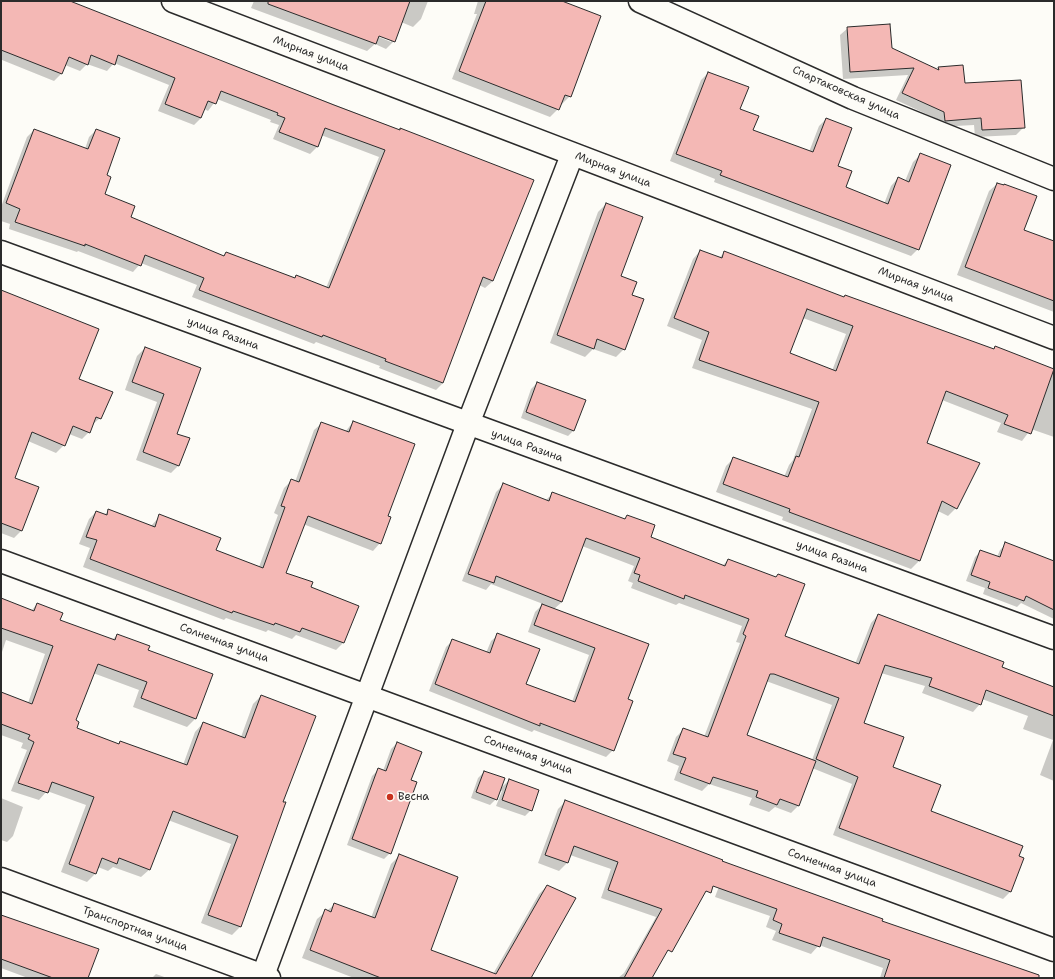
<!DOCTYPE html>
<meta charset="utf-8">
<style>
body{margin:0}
#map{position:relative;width:1055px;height:979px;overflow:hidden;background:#fdfcf7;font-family:"Shantell Sans",sans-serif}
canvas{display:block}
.frame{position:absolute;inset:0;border:2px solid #2b2b2b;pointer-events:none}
</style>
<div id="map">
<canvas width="1055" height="979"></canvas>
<div class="frame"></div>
</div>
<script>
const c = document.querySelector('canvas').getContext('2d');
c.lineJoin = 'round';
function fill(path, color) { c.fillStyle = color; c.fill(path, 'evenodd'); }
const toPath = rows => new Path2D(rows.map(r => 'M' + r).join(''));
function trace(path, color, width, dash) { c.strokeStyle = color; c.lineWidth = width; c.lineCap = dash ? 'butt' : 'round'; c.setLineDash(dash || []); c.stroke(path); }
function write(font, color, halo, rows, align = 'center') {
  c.font = font + ' "Shantell Sans",sans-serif'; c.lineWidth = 3.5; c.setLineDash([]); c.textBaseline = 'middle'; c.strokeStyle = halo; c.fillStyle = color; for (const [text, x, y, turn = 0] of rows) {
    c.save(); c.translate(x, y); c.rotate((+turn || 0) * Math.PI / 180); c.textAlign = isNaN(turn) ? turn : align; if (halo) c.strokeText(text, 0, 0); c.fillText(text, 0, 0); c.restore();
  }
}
const shadow = toPath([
 [1,1,65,1,533,181,493,281,485,288,479,285,443,383,436,390,379,368,380,366,316,342,314,344,192,297,197,285,141,263,133,272,78,251,77,252,9,229,10,224,1,221,1,207,27,137,34,130,85,149,89,137,96,130,105,176,104,194,130,218,223,256,226,253,294,279,326,288,379,157,321,135,317,147,310,154,273,139,279,125,270,122,271,120,217,99,208,111,204,109,201,118,194,125,158,111,169,85,114,63,107,71,87,64,80,71,65,65,61,74,54,81,2,60,1,62],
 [254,1,428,1,421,19,413,27,401,22,394,41,386,49,375,44,367,51,251,8],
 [375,33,391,39,391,42,374,35],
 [478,1,559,1,570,96,562,104,560,104,558,109,550,117,452,79,477,14,474,14],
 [848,28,937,70,939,68,1024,127,1016,135,975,137,974,125,938,127,937,119,896,100,908,75,843,79,840,35],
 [708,73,739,109,752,131,809,152,819,126,826,119,837,167,845,188,884,204,891,186,898,178,905,181,913,162,920,155,918,249,911,256,714,182,715,179,670,161,701,80],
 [997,184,1023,231,1054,242,1054,312,957,275,989,191],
 [606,204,620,276,631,295,624,349,616,357,593,349,585,357,550,343,598,212],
 [700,251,719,258,725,252,844,298,993,350,996,348,1054,370,1054,437,1031,429,1022,441,997,432,1001,423,942,400,925,444,956,508,948,516,938,511,919,561,911,569,782,520,783,517,716,492,726,466,734,458,784,477,789,465,793,460,812,409,692,368,702,340,667,326,693,259],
 [803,318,846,334,832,371,789,354],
 [1,291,78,379,100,418,92,425,89,432,82,439,69,434,64,445,56,453,28,441,13,479,22,530,14,538,1,533],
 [145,348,200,369,176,434,179,465,171,473,136,460,157,402,125,390,137,356],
 [537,383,574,430,568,436,521,418,531,389],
 [353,422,386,517,380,543,373,551,303,524,285,574,309,588,343,643,336,650,296,635,292,639,268,630,266,632,226,618,224,620,83,567,90,548,79,544,89,519,96,512,104,515,109,511,151,526,160,516,215,551,259,567,278,515,274,513,284,488,291,481,295,482,314,430,322,423,345,432],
 [503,485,545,501,553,493,623,520,627,516,649,538,722,566,728,560,784,637,855,664,871,623,878,615,1054,688,1054,781,1040,775,1053,740,1023,729,1028,716,982,699,980,704,973,712,922,693,925,686,881,673,862,723,892,768,930,811,1018,857,1010,892,1003,899,833,835,852,784,812,768,798,806,791,813,775,807,769,812,749,805,752,798,709,784,702,791,674,780,679,766,667,761,676,737,684,729,704,737,740,643,736,642,742,626,679,603,676,605,631,588,633,583,628,581,634,566,582,546,562,602,554,609,648,645,627,699,613,750,606,757,534,730,532,732,429,691,446,647,453,640,486,653,491,641,498,635,525,684,572,702,589,655,528,632,535,612,543,604,491,584,486,590,462,581,496,492],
 [766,681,832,705,812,760,745,735],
 [1006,544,1054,566,1054,619,1021,603,1017,607,983,594,985,588,966,581,975,557,981,551,997,557,1000,550],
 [1,599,31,611,37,604,59,620,112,640,117,635,147,650,212,674,195,719,187,727,133,707,139,690,93,673,75,721,76,729,117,745,120,742,183,765,195,732,203,723,241,737,253,704,261,696,282,802,285,803,240,927,232,935,201,923,231,844,168,820,150,869,141,877,113,867,108,871,98,867,95,874,87,882,61,872,86,805,47,791,39,800,11,791,27,750,21,748,23,743,1,735,1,694,28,703,45,654,6,640,1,655],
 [397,743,410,781,390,853,384,859,347,845,372,776,378,770,383,771,391,749],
 [484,772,500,789,509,780,531,810,525,816,496,806,502,791,500,790,496,799,490,805,471,798,478,778],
 [1,798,23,807,13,836,7,842,1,840],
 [566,801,718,859,646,978,618,978,624,973,656,917,601,898,611,869,570,855,567,863,559,871,538,863,558,809],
 [399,856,430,950,493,974,539,894,547,886,530,978,354,978,302,958,317,919,335,904,371,918,391,864],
 [724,873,881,921,973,955,975,953,1005,964,1030,978,880,978,883,968,819,945,811,954,772,940,776,931,766,927,770,916,715,897],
 [1,915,97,950,87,978,28,978,1,968],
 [156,974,167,978,152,978]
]);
const building = toPath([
 [1,1,70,1,334,105,400,130,400,128,534,180,493,281,483,277,443,383,385,361,386,359,323,335,322,337,199,290,204,278,145,255,141,266,85,244,85,246,15,222,20,209,6,203,34,129,88,149,96,129,120,138,107,175,111,177,105,194,135,206,131,217,224,256,226,252,295,278,296,275,329,288,385,150,325,128,318,147,279,132,285,118,277,115,278,113,221,91,216,104,208,101,201,118,165,104,175,78,118,55,115,65,91,55,88,65,69,57,62,74,1,50,1,1],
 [268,1,410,1,395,42,379,36,376,44,268,4,268,1],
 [486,1,562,1,601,16,571,97,565,95,559,110,459,71,486,1],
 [890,24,892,48,939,70,938,67,963,65,965,83,1021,80,1025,128,982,130,981,118,945,121,944,112,902,93,914,68,850,72,847,27,890,24],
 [708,72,749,87,740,109,759,116,753,130,813,152,826,118,852,128,838,166,852,171,846,187,888,204,898,177,909,182,920,153,951,165,919,250,720,175,722,171,676,154,708,72],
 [997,183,1004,185,1004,184,1037,196,1024,230,1054,241,1054,301,965,267,997,183],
 [606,203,643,217,621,276,637,282,632,295,644,299,625,350,597,339,594,349,557,335,606,203],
 [700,250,722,258,724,251,844,297,845,295,994,349,995,346,1054,369,1031,434,1004,424,1008,415,946,391,927,443,980,463,957,509,942,501,920,561,789,512,790,509,723,484,733,457,788,477,796,456,799,457,819,402,699,360,709,332,674,318,700,250],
 [807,309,853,326,836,371,790,353,807,309],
 [1,290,99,329,79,379,113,392,101,419,96,417,90,433,73,426,65,446,32,432,15,478,39,487,22,531,1,523,1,290],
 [145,347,201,368,177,434,190,438,179,466,143,452,164,394,132,382,145,347],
 [537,382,586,400,574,431,526,412,537,382],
 [353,421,415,444,388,516,391,517,381,544,308,516,286,573,313,582,311,587,359,606,344,643,302,628,300,632,275,623,274,625,233,611,232,613,90,559,97,540,86,537,96,511,107,515,108,509,155,527,159,514,221,538,216,550,263,568,285,507,281,506,291,479,299,482,321,422,349,432,353,421],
 [503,483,549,501,552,492,625,519,627,515,655,525,651,537,725,566,728,559,776,577,778,574,805,584,785,636,859,664,878,614,1004,662,1002,667,1054,687,1054,716,986,690,981,705,929,686,932,678,885,665,864,723,904,737,893,767,941,785,931,811,1023,846,1019,856,1024,858,1011,892,839,828,858,777,816,759,839,698,774,674,770,674,747,735,816,761,799,806,780,799,777,805,756,797,758,791,713,777,710,784,680,773,686,758,673,754,683,728,708,737,746,636,743,634,749,619,685,595,684,599,638,581,640,575,634,573,640,558,586,538,562,602,496,576,494,583,468,574,503,483],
 [1005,542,1054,561,1054,610,1026,596,1024,601,988,588,990,582,971,575,980,550,1000,557,1005,542],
 [1,598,34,611,37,603,63,613,60,620,115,640,117,634,150,646,148,650,213,674,196,719,141,698,147,682,98,664,76,720,79,722,77,728,119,744,120,741,187,765,203,722,245,738,261,695,316,716,283,802,286,802,241,927,208,915,238,836,173,811,150,870,119,858,117,864,102,858,96,874,69,864,94,797,52,782,48,793,18,783,34,742,28,739,30,735,1,724,1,692,32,704,53,646,1,628,1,598],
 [542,604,649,644,628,699,633,701,614,751,540,723,540,726,435,684,452,639,490,653,497,633,540,649,526,684,575,702,595,648,534,625,542,604],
 [397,742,422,752,411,780,417,782,391,854,352,839,378,768,386,771,397,742],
 [484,771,505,778,497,800,476,792,484,771],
 [509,779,539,790,532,811,502,800,509,779],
 [565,800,723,860,722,861,883,919,882,921,1039,975,1039,978,884,978,890,960,823,937,820,947,779,933,782,924,773,920,777,909,713,886,711,893,706,891,672,952,668,950,652,978,624,978,662,909,608,890,618,862,574,846,568,863,545,855,565,800],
 [399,854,458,877,431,950,496,974,547,885,576,898,531,978,381,978,310,950,325,909,331,912,334,903,375,918,399,854],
 [1,915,99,949,88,978,53,978,1,959,1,915]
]);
const minor = toPath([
 [173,1,1054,338],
 [640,1,853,98,1054,179],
 [1,252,1054,638],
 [1,561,1054,950],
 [1,879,269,978],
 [262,978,468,424,572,155]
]);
const markers = [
 [390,797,4,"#c8321e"]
];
const streetNames = [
 ["Мирная улица",311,54,21],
 ["Спартаковская улица",846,93,24],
 ["Мирная улица",613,170,21],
 ["Мирная улица",916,285,21],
 ["улица Разина",223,334,20],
 ["улица Разина",527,446,20],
 ["улица Разина",832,557,20],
 ["Солнечная улица",224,643,20],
 ["Солнечная улица",528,755,20],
 ["Солнечная улица",832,868,20],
 ["Транспортная улица",135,929,20]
];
const poiNames = [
 ["Весна",398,797]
];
fill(shadow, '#0003');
fill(building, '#f4b8b5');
trace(building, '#2b2b2b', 1);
trace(minor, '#2b2b2b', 25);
trace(minor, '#fdfcf7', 22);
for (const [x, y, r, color] of markers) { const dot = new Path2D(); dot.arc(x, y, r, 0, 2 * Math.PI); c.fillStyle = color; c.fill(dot); trace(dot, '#fdfcf7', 1.5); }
write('11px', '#2b2b2b', '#fdfcf7', streetNames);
write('11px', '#2b2b2b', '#fdfcf7', poiNames, 'left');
</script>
